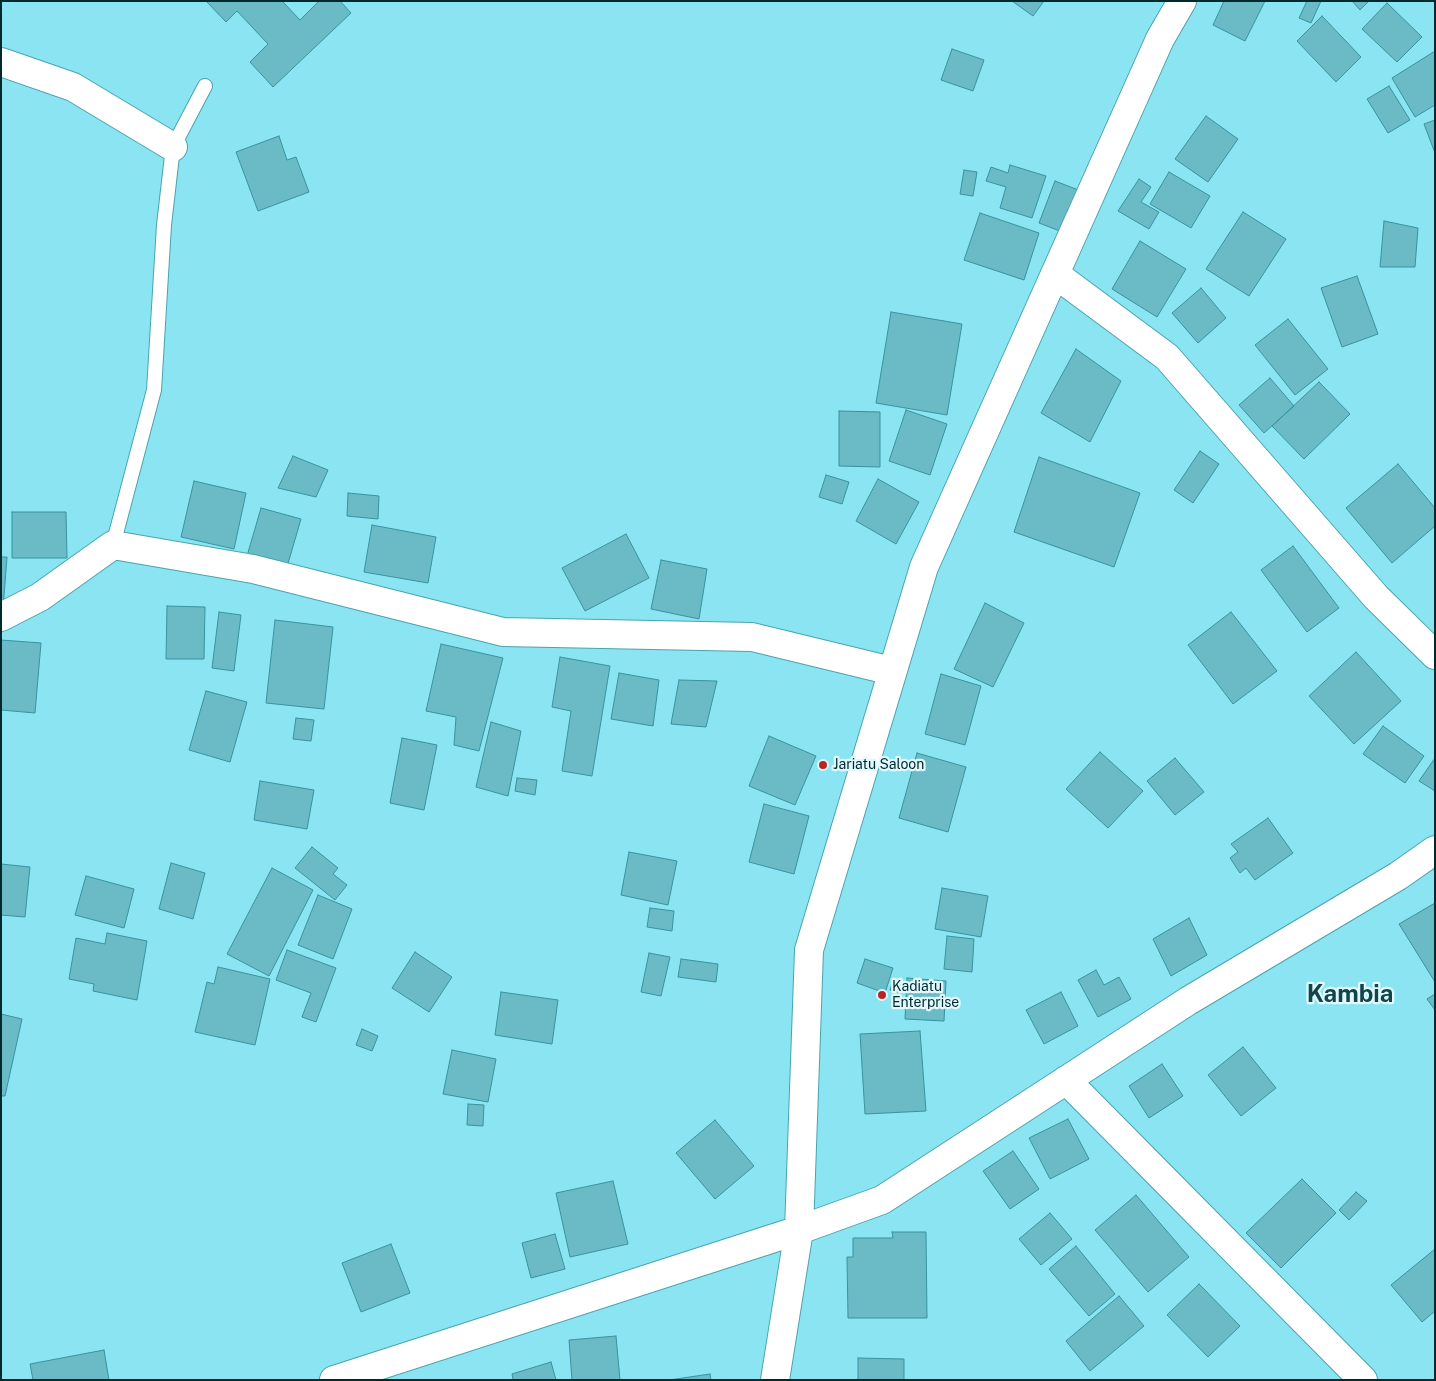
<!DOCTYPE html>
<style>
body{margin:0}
#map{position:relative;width:1436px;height:1381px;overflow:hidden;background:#8be4f1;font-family:"Public Sans",sans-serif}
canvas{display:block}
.frame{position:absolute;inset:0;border:2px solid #00292e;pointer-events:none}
</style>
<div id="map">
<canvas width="1436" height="1381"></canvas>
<div class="frame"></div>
</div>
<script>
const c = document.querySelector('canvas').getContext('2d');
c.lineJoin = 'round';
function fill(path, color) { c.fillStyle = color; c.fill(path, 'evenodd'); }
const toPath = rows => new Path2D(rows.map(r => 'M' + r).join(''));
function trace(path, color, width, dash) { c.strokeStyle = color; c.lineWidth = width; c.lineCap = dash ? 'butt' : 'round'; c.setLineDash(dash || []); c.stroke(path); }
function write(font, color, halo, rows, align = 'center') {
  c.font = font + ' "Public Sans",sans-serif'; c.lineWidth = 4.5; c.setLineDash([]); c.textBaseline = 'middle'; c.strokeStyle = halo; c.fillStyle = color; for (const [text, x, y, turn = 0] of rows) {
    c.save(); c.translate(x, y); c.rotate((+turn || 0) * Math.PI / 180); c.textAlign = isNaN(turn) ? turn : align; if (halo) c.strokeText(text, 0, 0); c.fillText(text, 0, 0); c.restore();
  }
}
const building = toPath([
 [206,1,282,1,300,20,319,1,340,1,351,13,273,87,250,62,268,44,237,11,226,22,206,1],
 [1012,1,1044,1,1033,16,1012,1],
 [1224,1,1265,1,1245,41,1213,25,1224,1],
 [1307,1,1321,1,1311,23,1299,18,1307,1],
 [1352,1,1369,1,1360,10,1352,1],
 [1387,3,1422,37,1397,62,1362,29,1387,3],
 [1322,16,1361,57,1336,82,1297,41,1322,16],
 [952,49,984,60,973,91,941,80,952,49],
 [1435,51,1435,105,1415,117,1392,78,1435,51],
 [1389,86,1410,120,1388,133,1367,99,1389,86],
 [1206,116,1238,139,1208,182,1175,159,1206,116],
 [1435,120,1435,153,1424,124,1435,120],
 [279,136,287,160,296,157,309,192,258,211,236,152,279,136],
 [1010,165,1046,176,1032,218,1000,208,1006,187,986,181,991,167,1008,173,1010,165],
 [964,170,977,172,973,196,960,194,964,170],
 [1169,172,1210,196,1191,228,1150,204,1169,172],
 [1139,179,1151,187,1141,202,1159,212,1149,229,1118,211,1139,179],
 [1055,181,1081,191,1065,233,1039,223,1055,181],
 [1243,212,1286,239,1249,296,1206,269,1243,212],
 [980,213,1039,233,1024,280,964,260,980,213],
 [1384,221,1418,228,1415,267,1380,267,1384,221],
 [1140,241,1186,269,1157,317,1112,289,1140,241],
 [1357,276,1378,334,1342,347,1321,288,1357,276],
 [1201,288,1226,318,1198,343,1172,313,1201,288],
 [891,312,962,324,947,415,876,403,891,312],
 [1288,319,1328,369,1295,395,1255,345,1288,319],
 [1076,349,1121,381,1090,442,1041,413,1076,349],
 [1270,378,1294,406,1264,433,1239,405,1270,378],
 [1319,382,1350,414,1304,459,1272,426,1319,382],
 [906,410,947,424,930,475,889,461,906,410],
 [839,411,880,412,880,467,839,466,839,411],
 [1200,451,1219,464,1193,503,1174,490,1200,451],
 [293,456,328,470,316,497,278,488,293,456],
 [1039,457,1140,493,1114,567,1014,532,1039,457],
 [1398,464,1435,508,1435,526,1392,563,1346,508,1398,464],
 [826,475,849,482,842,504,819,497,826,475],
 [878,479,919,502,896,544,856,521,878,479],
 [194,481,246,493,234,549,181,537,194,481],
 [348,493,379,496,378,519,347,516,348,493],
 [261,508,301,519,287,567,247,556,261,508],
 [12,512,66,512,67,558,12,558,12,512],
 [372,525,436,537,428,583,364,572,372,525],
 [626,534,649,578,585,611,562,568,626,534],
 [1293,546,1339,608,1307,632,1261,570,1293,546],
 [1,557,7,557,3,609,1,608,1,557],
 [661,560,707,569,699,619,651,609,661,560],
 [985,603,1024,623,993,687,954,669,985,603],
 [167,606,205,607,204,659,166,659,167,606],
 [219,612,241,615,234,671,212,668,219,612],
 [1231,612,1277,671,1233,704,1188,645,1231,612],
 [275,620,333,627,324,709,266,703,275,620],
 [1,640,41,643,35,713,1,710,1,640],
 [441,644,503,658,479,751,454,745,456,717,426,711,441,644],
 [1356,652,1401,701,1354,744,1309,696,1356,652],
 [560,657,610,666,592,776,562,771,571,711,552,707,560,657],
 [619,673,659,680,653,726,611,719,619,673],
 [941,674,981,686,965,745,925,734,941,674],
 [679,680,717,681,706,727,671,724,679,680],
 [206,691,247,702,230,762,189,750,206,691],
 [296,718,314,720,311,741,293,739,296,718],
 [491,722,521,731,508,796,476,787,491,722],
 [1383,726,1424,756,1405,783,1363,754,1383,726],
 [769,736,816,756,795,805,749,786,769,736],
 [402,738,437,745,424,810,390,803,402,738],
 [1100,752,1143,791,1108,828,1066,789,1100,752],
 [917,753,966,767,948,832,899,818,917,753],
 [1175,758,1204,792,1175,815,1147,781,1175,758],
 [1435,758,1435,791,1419,781,1435,758],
 [517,778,537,780,535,795,515,791,517,778],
 [260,781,314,790,307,829,254,820,260,781],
 [764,804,809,816,794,874,749,862,764,804],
 [1268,818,1293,853,1255,880,1246,868,1240,873,1230,858,1238,852,1231,844,1268,818],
 [312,847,338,868,333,874,347,885,335,900,295,868,312,847],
 [629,852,677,861,668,905,621,895,629,852],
 [171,863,205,873,193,919,159,909,171,863],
 [1,864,30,867,25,917,1,915,1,864],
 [272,868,313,890,269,976,227,954,272,868],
 [86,876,134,889,124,928,75,915,86,876],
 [942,888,988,896,981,937,935,929,942,888],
 [318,895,352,909,333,959,298,945,318,895],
 [1435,903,1435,982,1399,924,1435,903],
 [650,908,674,911,672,931,647,927,650,908],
 [1189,918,1207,955,1171,976,1153,939,1189,918],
 [107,933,147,941,137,1000,93,991,94,984,69,979,76,938,105,944,107,933],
 [947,936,974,939,972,972,944,969,947,936],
 [287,950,336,968,316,1022,302,1017,311,993,276,980,287,950],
 [415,952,452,977,429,1012,392,988,415,952],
 [649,953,670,957,661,996,641,992,649,953],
 [681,959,718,964,716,982,678,977,681,959],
 [865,959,893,968,885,993,857,983,865,959],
 [218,967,270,979,255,1045,195,1032,207,982,214,984,218,967],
 [1096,970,1104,985,1119,977,1131,999,1098,1017,1078,980,1096,970],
 [907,978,946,981,944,1021,905,1019,907,978],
 [893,980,904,983,902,993,890,990,893,980],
 [501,992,558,1000,552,1044,495,1035,501,992],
 [1061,992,1078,1026,1044,1044,1026,1010,1061,992],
 [1435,994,1435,1010,1427,999,1435,994],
 [1,1014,22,1019,5,1096,1,1096,1,1014],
 [362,1029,378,1036,372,1051,356,1045,362,1029],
 [920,1031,926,1111,865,1114,860,1034,920,1031],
 [1243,1047,1276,1088,1241,1116,1208,1075,1243,1047],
 [452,1050,496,1059,488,1102,443,1094,452,1050],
 [1162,1064,1183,1096,1149,1118,1129,1086,1162,1064],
 [468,1104,484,1105,483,1126,467,1125,468,1104],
 [1068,1119,1089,1159,1050,1179,1029,1138,1068,1119],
 [715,1120,754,1166,715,1199,676,1153,715,1120],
 [1013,1151,1039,1189,1010,1209,983,1171,1013,1151],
 [1302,1179,1336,1213,1281,1268,1246,1233,1302,1179],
 [613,1181,628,1244,570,1257,556,1193,613,1181],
 [1356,1192,1367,1201,1349,1220,1339,1210,1356,1192],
 [1136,1195,1189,1257,1148,1292,1095,1230,1136,1195],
 [1050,1213,1072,1239,1041,1265,1019,1239,1050,1213],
 [892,1232,926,1232,927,1318,848,1318,847,1257,853,1257,853,1238,893,1238,892,1232],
 [555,1234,565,1269,531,1278,522,1243,555,1234],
 [391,1244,410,1293,361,1312,342,1263,391,1244],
 [1076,1246,1115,1294,1089,1316,1049,1269,1076,1246],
 [1435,1249,1435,1311,1422,1322,1391,1285,1435,1249],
 [1199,1284,1240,1326,1208,1357,1167,1315,1199,1284],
 [1119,1296,1144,1326,1090,1371,1066,1341,1119,1296],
 [616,1336,620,1380,572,1380,569,1340,616,1336],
 [104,1350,109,1380,33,1380,30,1364,104,1350],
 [858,1358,904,1359,904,1380,858,1380,858,1358],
 [551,1362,556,1380,513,1380,512,1374,551,1362],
 [710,1374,711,1380,669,1380,710,1374]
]);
const service = toPath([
 [113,545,154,390,164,225,173,147,205,86]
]);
const minor = toPath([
 [1,62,73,87,173,147],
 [1055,274,1167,357,1376,597,1435,655],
 [1,617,40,597,113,545,253,569,503,632,752,637,892,671],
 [1066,1080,1363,1380],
 [334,1380,799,1230,882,1200,1188,1001,1398,876,1435,850],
 [775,1380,799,1230,809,950,924,567,1160,39,1182,1]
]);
const markers = [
 [823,765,5,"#b62723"],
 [882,995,5,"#b62723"]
];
const poiNames = [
 ["Jariatu Saloon",833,765],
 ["Kadiatu",892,987],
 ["Enterprise",892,1003]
];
const townNames = [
 ["Kambia",1350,995]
];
fill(building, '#6abbc6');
trace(building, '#3693a0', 1);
trace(service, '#49a4b0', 16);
trace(minor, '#49a4b0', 30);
trace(service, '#fff', 14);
trace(minor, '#fff', 28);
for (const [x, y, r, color] of markers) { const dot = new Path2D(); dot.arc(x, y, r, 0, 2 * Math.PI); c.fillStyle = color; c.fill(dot); trace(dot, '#e1f9fd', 2); }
write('14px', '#00292e', '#e1f9fd', poiNames, 'left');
write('bold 24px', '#13444b', '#e1f9fd', townNames);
</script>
